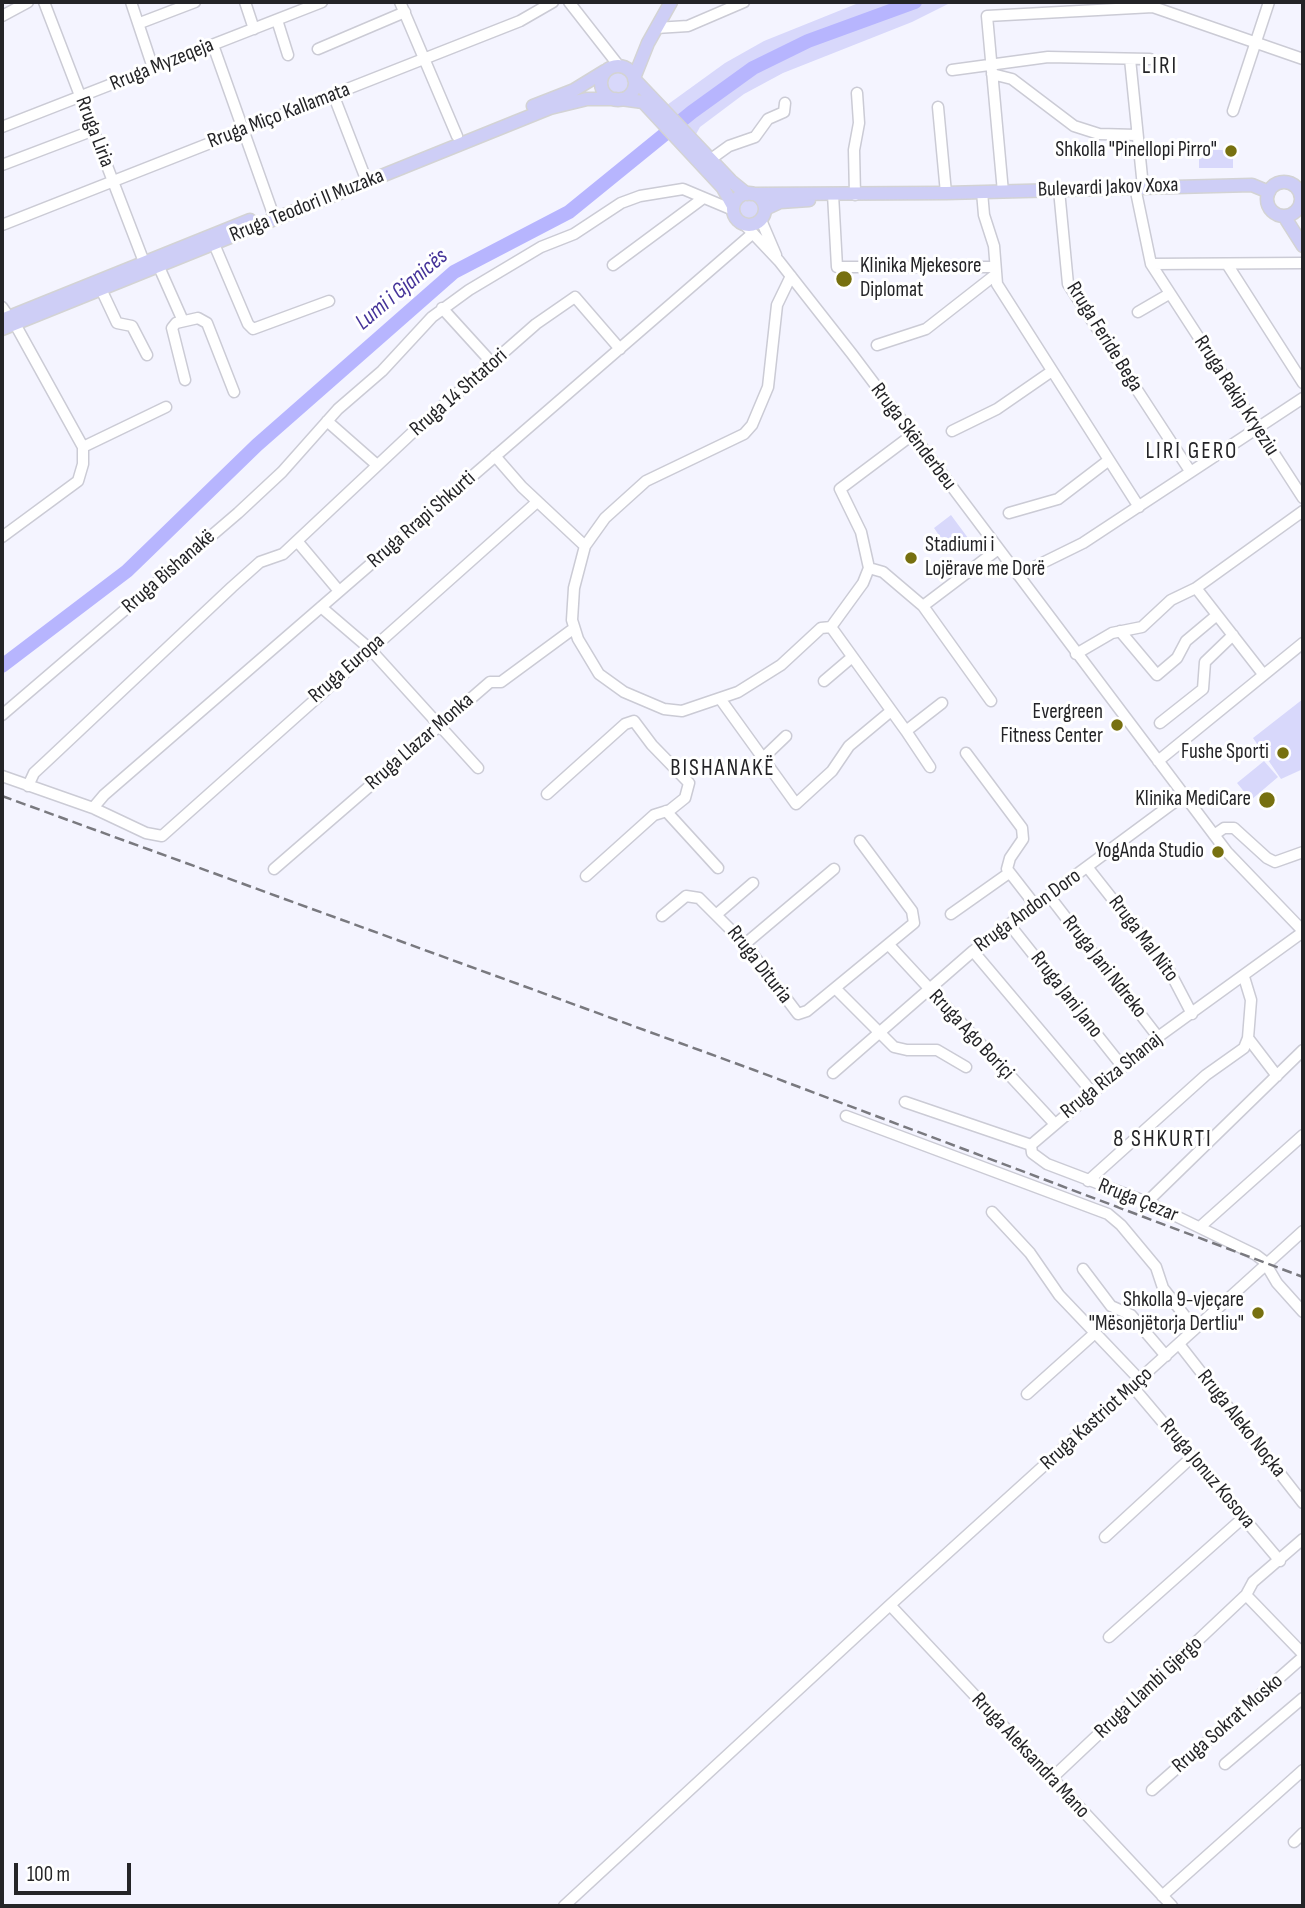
<!DOCTYPE html>
<meta charset="utf-8">
<style>
body{margin:0}
#map{position:relative;width:1305px;height:1908px;overflow:hidden;background:#f4f4ff;font-family:"Sofia Sans Condensed",sans-serif}
canvas{display:block}
.frame{position:absolute;inset:0;border:4px solid #242427;pointer-events:none}
.scale{position:absolute;left:14px;top:1863px;width:117px;height:32px;box-sizing:border-box;border:4px solid #242427;border-top:0;padding-left:9px;font-size:21px;line-height:24px;white-space:nowrap;color:#242427;-webkit-text-stroke:5px #fff;paint-order:stroke}
</style>
<div id="map">
<canvas width="1305" height="1908"></canvas>
<div class="frame"></div>
<div class="scale">100 m</div>
</div>
<script>
const c = document.querySelector('canvas').getContext('2d');
c.lineJoin = 'round';
function fill(path, color) { c.fillStyle = color; c.fill(path, 'evenodd'); }
const toPath = rows => new Path2D(rows.map(r => 'M' + r).join(''));
function trace(path, color, width, dash) { c.strokeStyle = color; c.lineWidth = width; c.lineCap = dash ? 'butt' : 'round'; c.setLineDash(dash || []); c.stroke(path); }
function write(font, color, halo, rows, align = 'center') {
  c.font = font + ' "Sofia Sans Condensed",sans-serif'; c.lineWidth = 6; c.setLineDash([]); c.textBaseline = 'middle'; c.strokeStyle = halo; c.fillStyle = color; for (const [text, x, y, turn = 0] of rows) {
    c.save(); c.translate(x, y); c.rotate((+turn || 0) * Math.PI / 180); c.textAlign = isNaN(turn) ? turn : align; if (halo) c.strokeText(text, 0, 0); c.fillText(text, 0, 0); c.restore();
  }
}
const green = toPath([
 [861,2,952,2,912,22,783,73,744,94,700,127,695,136,667,105,725,63,764,41],
 '607 82a11 11 0 1 1 22 0a11 11 0 1 1-22 0Z',
 [1199,150,1233,150,1233,168,1199,168],
 '738 209a11 11 0 1 1 22 0a11 11 0 1 1-22 0Z',
 [951,515,968,538,950,551,934,528],
 [1303,699,1303,769,1281,779,1253,738],
 [1264,761,1278,777,1251,800,1237,783]
]);
const river = toPath([
 [2,666,127,571,257,445,454,272,569,212,692,112,753,68,808,41,915,2]
]);
const minor = toPath([
 [44,2,144,262],
 [131,2,153,68],
 [245,2,254,29],
 [400,2,457,136],
 [569,2,619,66],
 [2,16,28,2],
 [277,20,288,55],
 [140,23,195,2],
 [656,28,688,26,744,2],
 [213,45,272,211],
 [318,49,405,12],
 [1130,59,1143,187],
 [952,70,1048,57,1150,59],
 [992,74,1012,79,1074,126,1099,134,1137,135],
 [333,94,364,174],
 [938,107,946,193],
 [1233,111,1269,2],
 [2,127,322,2],
 [711,159,729,146,755,137,768,119,784,112,785,103],
 [2,165,94,130],
 [1135,187,1151,264,1303,498],
 [1059,190,1068,284,1190,471],
 [982,192,984,215,994,246,997,284,1139,507],
 [1003,192,987,16,1153,7,1303,59],
 [833,194,837,267,995,267],
 [855,195,854,150,859,123,857,93],
 [761,220,776,255],
 [2,225,520,21,553,2],
 [745,225,779,261,852,354,1227,852,1303,931],
 [214,244,248,324,253,329,329,301],
 [1151,264,1303,263],
 [1227,264,1303,383],
 [613,265,702,199],
 [159,267,183,321],
 [791,276,777,305,768,387,752,425,744,434,646,481,605,518,585,546,574,588,572,620,578,639,599,674,624,692,664,709,682,711,738,692,781,665,821,628,831,627,863,583,869,568,861,532,840,489,912,435],
 [101,289,117,323,132,326,147,355],
 [2,307,9,317],
 [442,308,493,364],
 [1138,312,1169,294],
 [877,345,926,329,995,275],
 [185,380,172,328,176,323,198,318,207,323,234,392],
 [327,421,377,465],
 [952,431,997,409,1052,371],
 [83,447,166,407],
 [495,456,522,487,585,546],
 [1009,513,1058,499,1109,460],
 [2,537,78,481,83,464,83,447,15,324],
 [297,541,339,591],
 [869,568,883,572,923,606,991,701],
 [1018,575,1083,543,1303,398],
 [1196,588,1263,674],
 [923,606,997,550],
 [321,607,370,649,478,768],
 [831,627,906,731,942,703],
 [1120,631,1157,675,1177,658,1186,641,1217,615],
 [1076,654,1112,633,1142,627,1171,600,1196,588,1303,511],
 [824,681,851,658],
 [721,700,796,804,832,771,849,746,891,711],
 [2,715,238,513,282,472,338,409,382,371,432,317,469,290,541,247,574,234,621,203,640,196,683,189,733,210],
 [1160,723,1203,689,1205,662,1233,635],
 [906,731,930,767],
 [966,753,1022,828,1023,839,1010,858,1007,869,1035,905],
 [763,758,786,736],
 [1158,761,1303,643],
 [2,776,93,808,146,833,162,836,537,502],
 [28,786,34,773,48,760,232,587,260,562,283,554,413,432,536,324,575,297,620,349],
 [547,794,625,724,634,721,652,745,689,783,685,798,670,810,654,815,586,876],
 [93,808,104,795,752,234],
 [666,811,718,868],
 [1214,835,1224,828,1234,828,1267,858,1275,862,1303,852],
 [860,841,912,911,914,923,835,988,894,1047,907,1050,937,1050,966,1067],
 [1088,868,1170,972,1192,1014],
 [274,869,490,682,501,682,573,629],
 [1050,897,1158,1037],
 [717,914,753,883],
 [951,914,1009,873],
 [662,916,686,896,699,898,745,944,798,1014,807,1011,835,988],
 [1009,924,1122,1066],
 [745,944,834,869],
 [889,945,1054,1123],
 [973,951,1091,1091],
 [1248,1038,1277,1076],
 [833,1073,973,951,1184,795],
 [905,1102,1031,1145,1158,1037,1303,932],
 [846,1116,1108,1214,1121,1225,1156,1267,1163,1288,1195,1329],
 [1031,1145,1032,1153,1047,1164,1147,1202,1256,1255,1264,1261,1277,1283,1303,1312],
 [1088,1181,1206,1075,1244,1048,1248,1038,1251,1000,1244,977],
 [1147,1202,1303,1050],
 [992,1212,1030,1253,1059,1295,1140,1380],
 [1201,1226,1303,1135],
 [1083,1269,1111,1306,1131,1315,1166,1356],
 [1179,1344,1303,1503],
 [1133,1387,1280,1561],
 [1027,1394,1095,1333],
 [1105,1537,1192,1457],
 [1303,1539,1253,1582,1246,1595,1303,1654],
 [890,1605,1172,1906],
 [1109,1637,1244,1517],
 [1225,1764,1303,1698],
 [1051,1779,1246,1595],
 [1152,1790,1303,1657],
 [1294,1842,1303,1833],
 [1162,1896,1303,1770],
 [564,1906,890,1605,1303,1231]
]);
const major = toPath([
 '601 83a17 17 0 1 1 34 0a17 17 0 1 1-34 0Z',
 [634,78,648,43,671,2],
 [634,79,731,181,747,194],
 [621,99,643,102,723,188,733,206],
 [533,106,574,90,605,71],
 '1267 199a17 17 0 1 1 34 0a17 17 0 1 1-34 0Z',
 '733 209a16 16 0 1 1 32 0a16 16 0 1 1-32 0Z',
 [751,194,946,193,1252,185,1269,192],
 [765,209,780,202,809,200],
 [1284,216,1303,246],
 [4,319,250,220],
 [2,329,550,108,587,99,616,99]
]);
const rail = toPath([
 [2,796,754,1070,1303,1277]
]);
const markers = [
 [1231,151,7,"#777010"],
 [844,279,9,"#777010"],
 [911,558,7,"#777010"],
 [1117,725,7,"#777010"],
 [1283,753,7,"#777010"],
 [1267,800,9,"#777010"],
 [1218,852,7,"#777010"],
 [1258,1313,7,"#777010"]
];
const streetNames = [
 ["Rruga Myzeqeja",162,65,-22],
 ["Rruga Miço Kallamata",279,116,-21],
 ["Rruga Liria",94,132,69],
 ["Bulevardi Jakov Xoxa",1108,188,-2],
 ["Rruga Teodori II Muzaka",307,206,-22],
 ["Rruga Feride Bega",1104,337,58],
 ["Rruga 14 Shtatori",459,393,-41],
 ["Rruga Rakip Kryeziu",1236,396,57],
 ["Rruga Skënderbeu",913,437,53],
 ["Rruga Rrapi Shkurti",422,520,-41],
 ["Rruga Bishanakë",169,572,-41],
 ["Rruga Europa",347,669,-41],
 ["Rruga Llazar Monka",420,742,-41],
 ["Rruga Andon Doro",1028,911,-36],
 ["Rruga Mal Nito",1143,939,53],
 ["Rruga Dituria",759,965,52],
 ["Rruga Jani Ndreko",1104,967,52],
 ["Rruga Jani Jano",1066,995,52],
 ["Rruga Ago Boriçi",971,1035,47],
 ["Rruga Riza Shanaj",1112,1076,-39],
 ["Rruga Çezar",1138,1201,22],
 ["Rruga Kastriot Muço",1097,1419,-42],
 ["Rruga Aleko Noçka",1241,1424,52],
 ["Rruga Jonuz Kosova",1207,1474,50],
 ["Rruga Llambi Gjergo",1149,1688,-43],
 ["Rruga Sokrat Mosko",1228,1724,-41],
 ["Rruga Aleksandra Mano",1030,1756,47]
];
const poiNames = [
 ["Shkolla \"Pinellopi Pirro\"",1217,151],
 ["Klinika Mjekesore",860,267,"left"],
 ["Diplomat",860,291,"left"],
 ["Stadiumi i",925,546,"left"],
 ["Lojërave me Dorë",925,570,"left"],
 ["Evergreen",1103,713],
 ["Fitness Center",1103,737],
 ["Fushe Sporti",1269,753],
 ["Klinika MediCare",1251,800],
 ["YogAnda Studio",1204,852],
 ["Shkolla 9-vjeçare",1244,1301],
 ["\"Mësonjëtorja Dertliu\"",1244,1325]
];
const neighbourhoodNames = [
 ["LIRI",1160,67],
 ["LIRI GERO",1192,452],
 ["BISHANAKË",723,769],
 ["8 SHKURTI",1163,1140]
];
const waterNames = [
 ["Lumi i Gjanicës",402,290,-40]
];
fill(green, '#d8d8fb');
trace(river, '#b7b5fe', 14);
trace(minor, '#cbcbd5', 13);
trace(major, '#d3d3d4', 15);
trace(minor, '#fff', 10);
trace(major, '#cecef6', 12);
trace(rail, '#79797f', 2.5, [10, 5]);
for (const [x, y, r, color] of markers) { const dot = new Path2D(); dot.arc(x, y, r, 0, 2 * Math.PI); c.fillStyle = color; c.fill(dot); trace(dot, '#fff', 2.5); }
write('21px', '#242427', '#fff', streetNames);
write('21px', '#242427', '#fff', poiNames, 'right');
c.letterSpacing = '2px';
write('23px', '#242427', '#fff', neighbourhoodNames);
c.letterSpacing = '0px';
write('italic 23px', '#453399', '#fff', waterNames);
</script>
